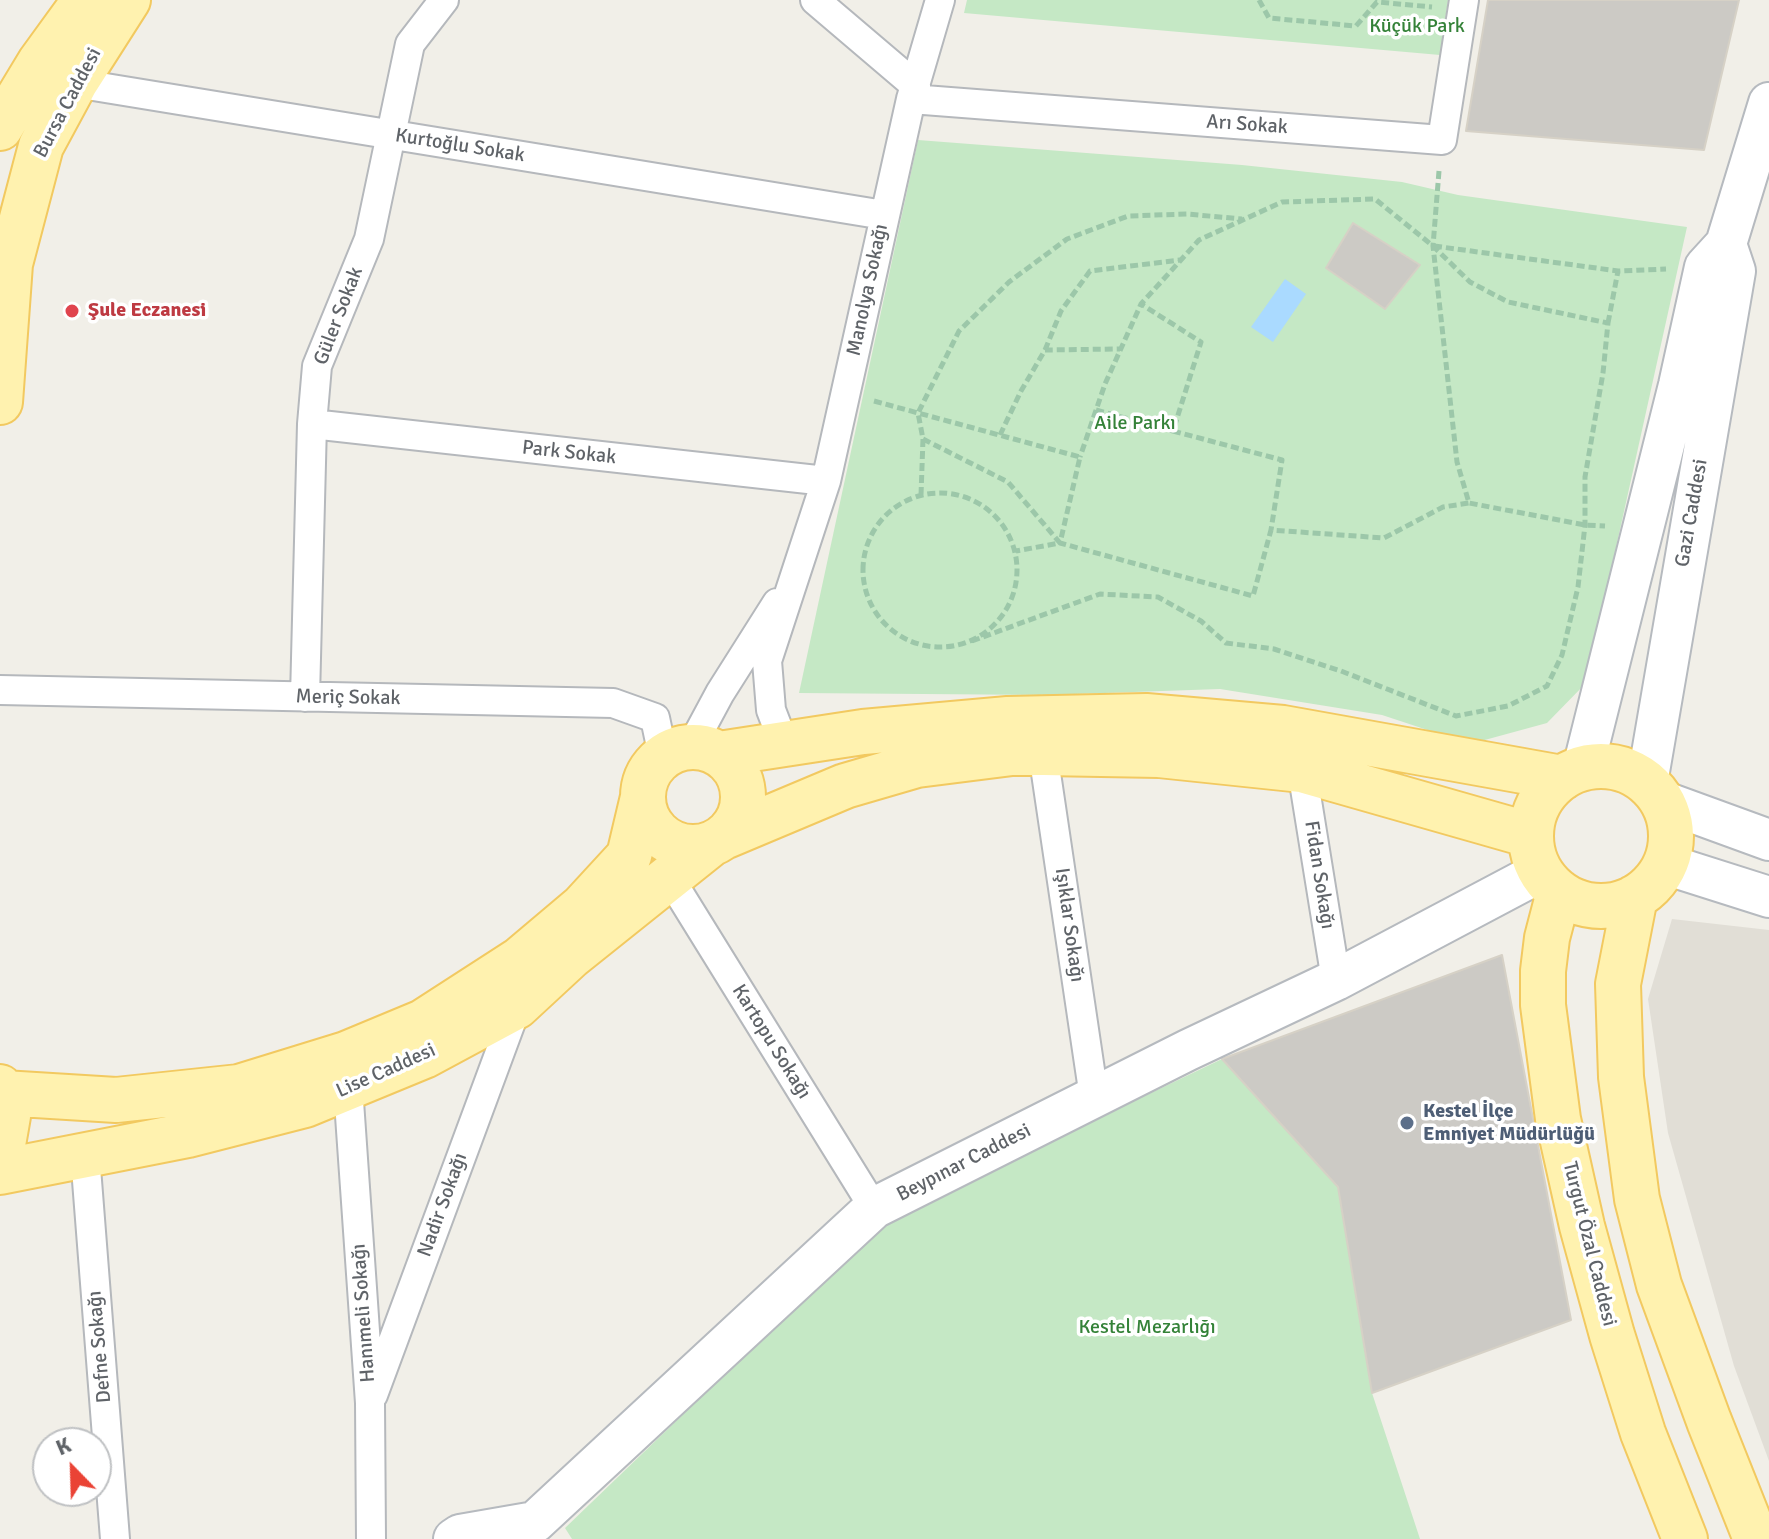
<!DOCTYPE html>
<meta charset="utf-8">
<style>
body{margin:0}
#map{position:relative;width:1769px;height:1539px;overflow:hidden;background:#f1efe8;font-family:Signika,sans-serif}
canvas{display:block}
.north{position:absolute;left:32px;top:1427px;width:80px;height:80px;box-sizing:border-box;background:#fff;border:2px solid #bfc1c3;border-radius:50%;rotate:337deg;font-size:22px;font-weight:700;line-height:32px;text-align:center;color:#5f6368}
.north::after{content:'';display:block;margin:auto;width:28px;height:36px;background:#ea4335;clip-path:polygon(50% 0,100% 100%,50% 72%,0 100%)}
</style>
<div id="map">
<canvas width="1769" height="1539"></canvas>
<div class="north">K</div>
</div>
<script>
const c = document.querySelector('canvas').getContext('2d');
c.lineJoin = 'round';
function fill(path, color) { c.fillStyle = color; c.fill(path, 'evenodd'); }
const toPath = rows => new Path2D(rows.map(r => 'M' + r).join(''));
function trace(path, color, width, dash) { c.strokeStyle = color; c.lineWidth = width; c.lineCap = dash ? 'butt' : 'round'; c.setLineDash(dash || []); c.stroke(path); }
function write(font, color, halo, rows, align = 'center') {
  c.font = font + ' Signika,sans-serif'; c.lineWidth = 7; c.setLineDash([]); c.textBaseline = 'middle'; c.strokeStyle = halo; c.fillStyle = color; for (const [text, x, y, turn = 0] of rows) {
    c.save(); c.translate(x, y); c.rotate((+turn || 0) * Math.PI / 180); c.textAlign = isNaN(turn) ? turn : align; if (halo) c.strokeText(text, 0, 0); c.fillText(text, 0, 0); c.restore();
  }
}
const education = toPath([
 [1672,919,1769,930,1769,1461,1734,1366,1668,1133,1648,999]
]);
const green = toPath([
 [967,0,1448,0,1440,55,964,13],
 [918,140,1242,165,1402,182,1458,195,1687,227,1586,683,1547,723,1470,744,1382,715,1220,689,1047,695,799,693],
 [1222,1059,1338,1187,1372,1393,1420,1539,572,1539,565,1528,885,1220]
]);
const water = toPath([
 [1285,279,1306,294,1273,342,1251,327]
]);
const building = toPath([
 [1488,0,1739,0,1704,150,1466,131,1488,0],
 [1353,223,1420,265,1385,309,1326,268,1353,223],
 [1502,955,1571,1320,1372,1393,1338,1187,1222,1059,1502,955]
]);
const path = toPath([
 [1259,0,1269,18,1356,26,1377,2,1432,7],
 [1439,171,1433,246,1457,462,1469,503,1585,525,1605,526],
 [1434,246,1618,271,1666,269],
 [1608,323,1618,271],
 [1045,350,1061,311,1090,271,1180,260],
 [874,401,1080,457,1060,543,1253,596,1271,530,1384,538,1443,507,1469,503],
 [1096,410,1173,431,1201,342,1141,304],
 [1173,431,1282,460,1271,530],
 [1000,435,1021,391,1045,350,1120,349],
 [923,439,1008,482,1060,543,1016,551],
 '863 570a77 77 0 1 1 154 0a77 77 0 1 1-154 0Z',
 [921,495,923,439,918,413,959,331,1009,282,1067,239,1128,216,1187,214,1242,219],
 [972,641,1100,594,1158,597,1201,621,1226,643,1274,649,1341,671,1456,716,1508,706,1547,686,1562,655,1578,587,1585,525,1585,477,1603,373,1608,323,1508,302,1470,282,1433,246,1375,199,1282,202,1199,240,1141,304,1105,384,1080,457]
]);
const street = toPath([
 [815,0,916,86],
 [65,77,75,83,884,215],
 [911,99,1442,140,1464,0],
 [312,424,826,481],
 [0,690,613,703,655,718,663,756],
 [305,697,312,424,317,366,369,239,410,44,444,0],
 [784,744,771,710,767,661,826,481,911,99,940,0],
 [691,747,720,693,777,603],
 [1043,753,1094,1097],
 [1302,770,1336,980],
 [669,877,874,1208],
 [348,1087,370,1403,371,1539],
 [85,1155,115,1539],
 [373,1395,517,1006]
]);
const secondary = toPath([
 [1583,768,1679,385,1705,267,1726,244,1769,103],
 [1647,783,1735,271,1726,244],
 [1662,801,1769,840],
 [1665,864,1769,897],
 [454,1539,460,1535,535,1522,874,1208,1188,1050,1336,980,1540,872]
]);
const primary = toPath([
 [0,128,40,62,85,0],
 [0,402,10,264,41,146,75,83,128,0],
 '643 797a50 50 0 1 1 100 0a50 50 0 1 1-100 0Z',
 [719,754,863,732,1008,719,1146,716,1283,728,1562,778],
 '1531 836a70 70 0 1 1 140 0a70 70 0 1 1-140 0Z',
 [726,836,845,786,917,765,1012,753,1043,753,1159,755,1302,770,1530,835],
 [1559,892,1547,938,1543,971,1543,1005,1558,1119,1582,1226,1612,1335,1643,1433,1685,1539],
 [1635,897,1618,984,1621,1077,1637,1199,1659,1285,1709,1421,1756,1539],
 [0,1087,8,1116,4,1139,0,1148],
 [3,1093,116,1100,239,1087,346,1054,423,1022,519,960,583,906,629,856,643,797],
 [0,1172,188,1135,305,1105,424,1056,517,1006,571,956,711,844]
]);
const markers = [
 [72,311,8,"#e0444e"],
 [1407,1123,8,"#5c6f8a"]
];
const parkNames = [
 ["Küçük Park",1417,27],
 ["Aile Parkı",1135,424],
 ["Kestel Mezarlığı",1147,1328]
];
const streetNames = [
 ["Bursa Caddesi",68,103,-62],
 ["Arı Sokak",1247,125,4],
 ["Kurtoğlu Sokak",460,146,9],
 ["Manolya Sokağı",868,290,-78],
 ["Güler Sokak",339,316,-69],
 ["Park Sokak",569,453,6],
 ["Gazi Caddesi",1692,513,-80],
 ["Meriç Sokak",348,698,1],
 ["Fidan Sokağı",1319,875,81],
 ["Işıklar Sokağı",1069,925,82],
 ["Kartopu Sokağı",771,1042,58],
 ["Lise Caddesi",386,1071,-24],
 ["Beypınar Caddesi",964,1163,-27],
 ["Nadir Sokağı",443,1205,-70],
 ["Turgut Özal Caddesi",1589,1244,76],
 ["Hanımeli Sokağı",364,1313,-94],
 ["Defne Sokağı",100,1347,-95]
];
const healthNames = [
 ["Şule Eczanesi",88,311]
];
const serviceNames = [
 ["Kestel İlçe",1423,1112],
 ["Emniyet Müdürlüğü",1423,1135]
];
fill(education, '#e1ded6');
fill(green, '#c5e8c5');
fill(water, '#aadaff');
fill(building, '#cccac5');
trace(building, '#d6d1c6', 2);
trace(street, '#b5b8bc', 32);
trace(secondary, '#b6babf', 44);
trace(primary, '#f2c960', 48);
trace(path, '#9cc7a9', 5, [8, 4]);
trace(street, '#fff', 28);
trace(secondary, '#fff', 40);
trace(primary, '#fff2af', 44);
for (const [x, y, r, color] of markers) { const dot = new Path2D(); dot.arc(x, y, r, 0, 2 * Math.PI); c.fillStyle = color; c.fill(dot); trace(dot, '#fff', 3); }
write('20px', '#348238', '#fff', parkNames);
write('20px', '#5f6368', '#fff', streetNames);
write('bold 20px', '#be3a42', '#fff', healthNames, 'left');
write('bold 20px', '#4e5e75', '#fff', serviceNames, 'left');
</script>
